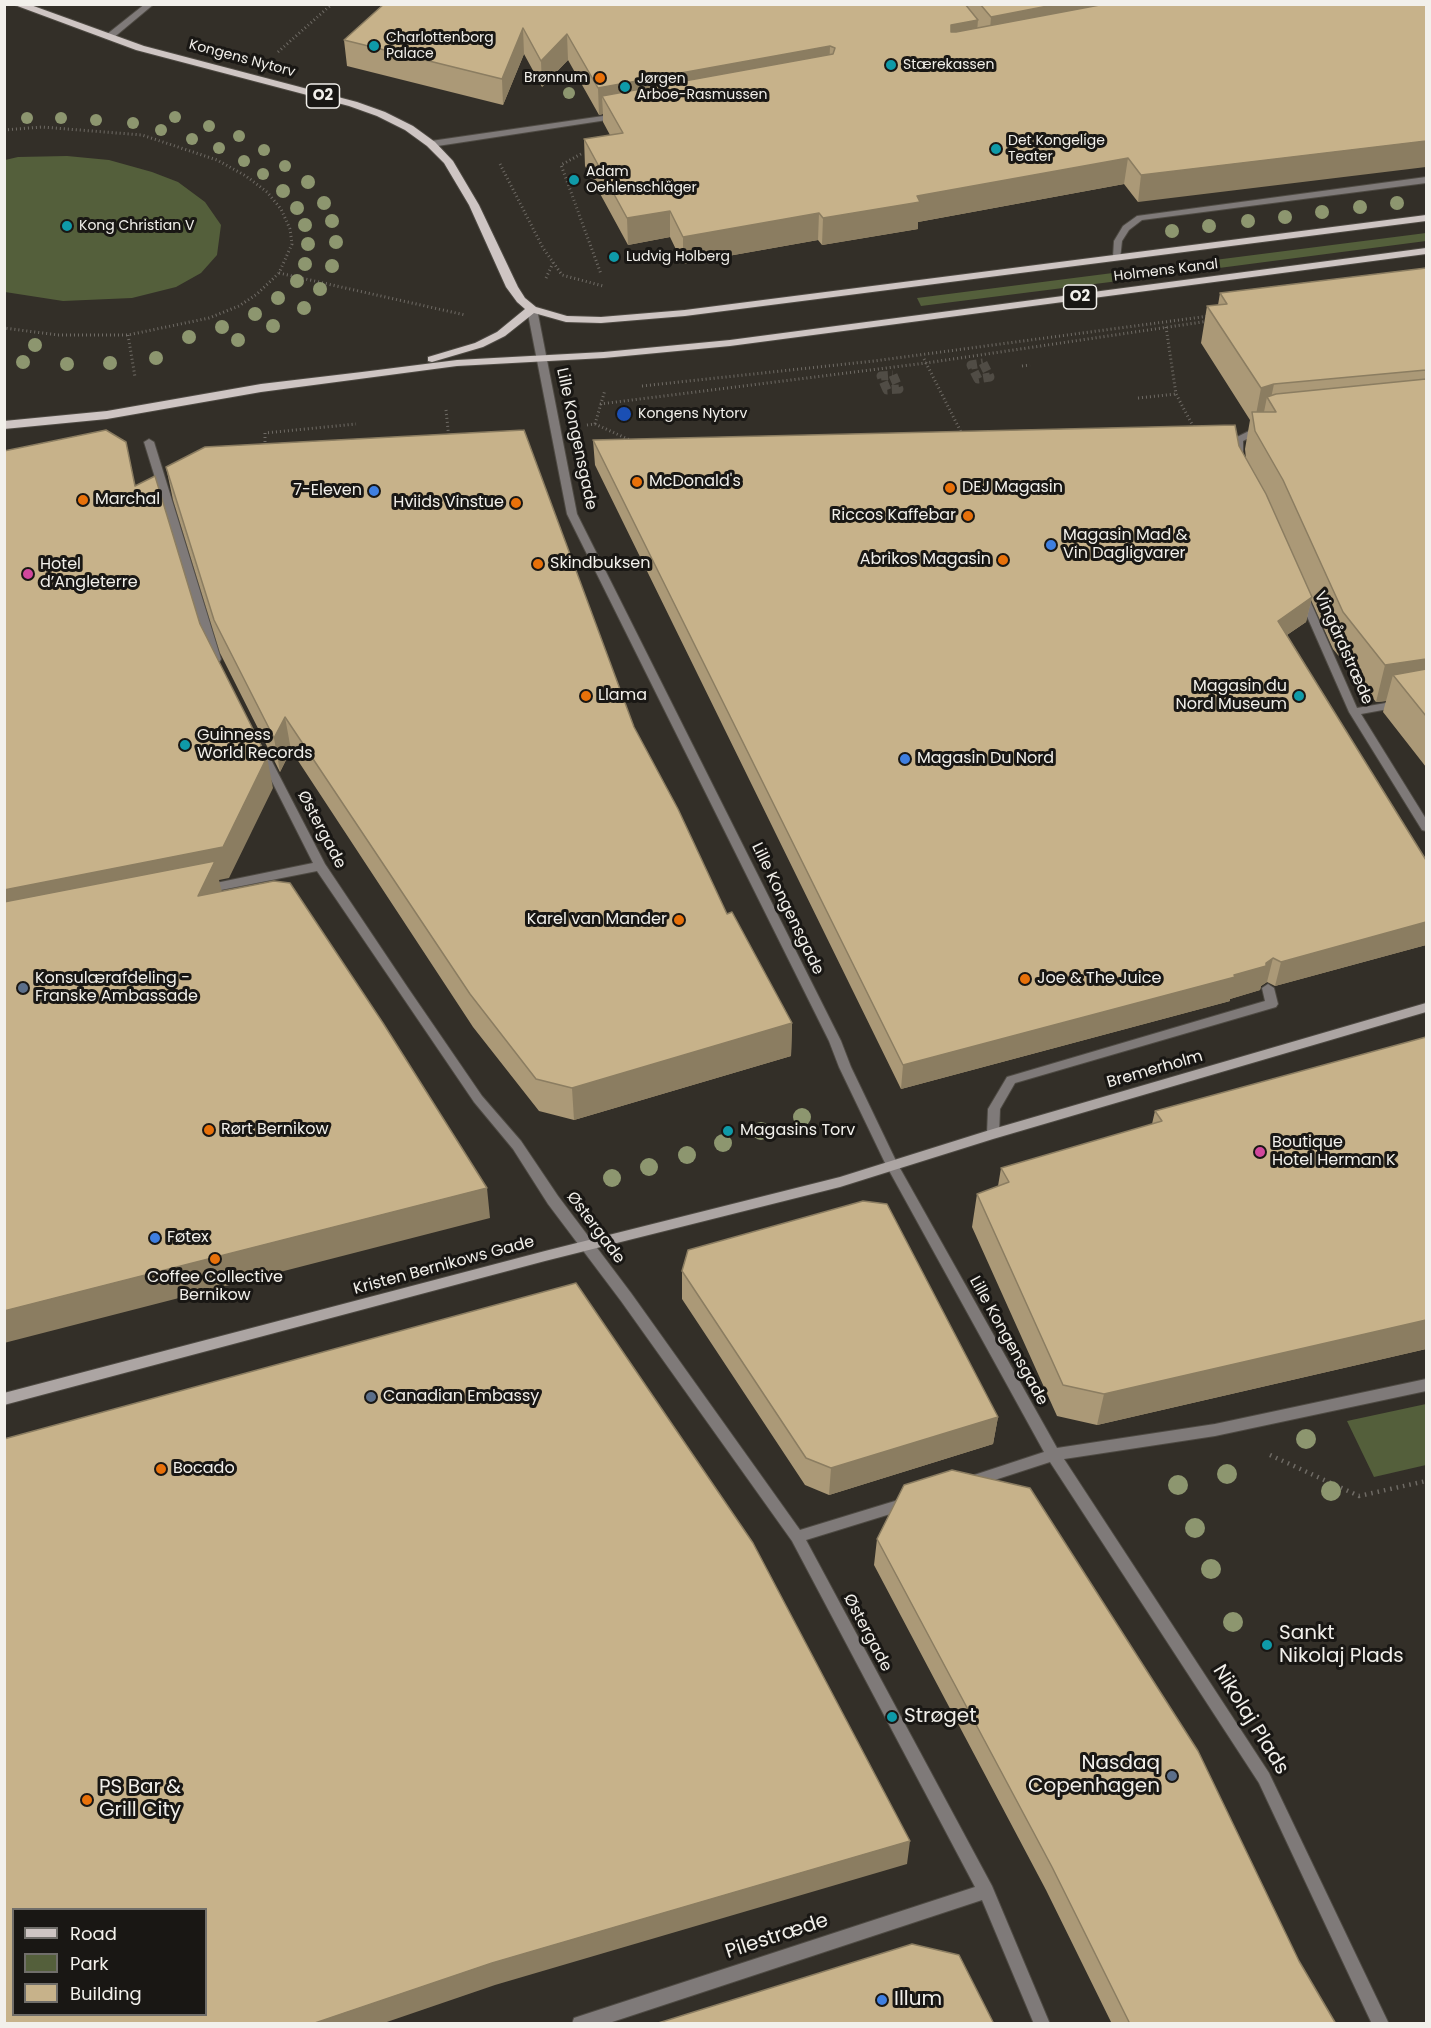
<!DOCTYPE html>
<meta charset="utf-8">
<style>
body{margin:0}
#map{position:relative;width:1431px;height:2028px;overflow:hidden;background:#332f28;font-family:Poppins,sans-serif}
canvas{display:block}
.frame{position:absolute;inset:0;border:6px solid #f2f0eb;pointer-events:none}
.legend{position:absolute;left:12px;top:1908px;width:195px;height:108px;box-sizing:border-box;background:#191714;border:2px solid #706e6a;margin:0;padding:8px 10px;list-style:none;font-size:18px;color:#f2f0eb}
.legend li{display:flex;align-items:center;gap:12px;height:30px}
.legend b{width:30px;border:2px solid #706e6a}
</style>
<div id="map">
<canvas width="1431" height="2028"></canvas>
<div class="frame"></div>
<ul class="legend">
<li><b style="height:8px;background:#cec5c3"></b>Road</li>
<li><b style="height:16px;background:#545f3b"></b>Park</li>
<li><b style="height:16px;background:#c7b28a"></b>Building</li>
</ul>
</div>
<script>
const c = document.querySelector('canvas').getContext('2d');
c.lineJoin = 'round';
function fill(path, color) { c.fillStyle = color; c.fill(path, 'evenodd'); }
const toPath = rows => new Path2D(rows.map(r => 'M' + r).join(''));
function trace(path, color, width, dash) { c.strokeStyle = color; c.lineWidth = width; c.lineCap = dash ? 'butt' : 'round'; c.setLineDash(dash || []); c.stroke(path); }
function write(font, color, halo, rows, align = 'center') {
  c.font = font + ' Poppins,sans-serif'; c.lineWidth = 6; c.setLineDash([]); c.textBaseline = 'middle'; c.strokeStyle = halo; c.fillStyle = color; for (const [text, x, y, turn = 0] of rows) {
    c.save(); c.translate(x, y); c.rotate((+turn || 0) * Math.PI / 180); c.textAlign = isNaN(turn) ? turn : align; if (halo) c.strokeText(text, 0, 0); c.fillText(text, 0, 0); c.restore();
  }
}
const green = toPath([
 [67,156,109,160,152,172,178,182,205,202,221,225,217,255,201,273,176,287,132,298,63,301,5,292,5,160,18,157],
 [1426,233,1426,241,1150,277,921,306,917,298],
 [1426,1404,1426,1465,1374,1477,1347,1421]
]);
const streetTunnel = toPath([
 [983,363,990,377,978,379,971,365,983,363],
 [893,375,899,389,887,390,881,376,893,375]
]);
const pathFar1 = toPath([
 [278,52,332,4],
 [4,130,42,127,142,135,217,160,246,176,267,192,281,209,290,229,292,244,279,273,257,294,239,306,209,318,128,335,58,335,4,328],
 [581,154,561,165,601,274],
 [500,164,543,248,562,275,603,286],
 [279,273,465,315],
 [546,278,553,263],
 [1166,327,1176,394,1195,430],
 [128,335,135,377],
 [924,359,963,436],
 [1022,366,1030,365],
 [642,386,874,361,1209,316],
 [1138,398,1176,394],
 [600,404,926,363,1209,321],
 [446,410,449,439],
 [595,424,605,390],
 [587,425,595,424,632,441],
 [265,446,265,433,356,424]
]);
const path = toPath([
 [1270,1455,1359,1496,1426,1481]
]);
const lane = toPath([
 [1426,177,1426,183,1142,220,1129,230,1122,241,1120,259,1117,260,1113,257,1114,241,1123,226,1137,216,1426,177],
 [1268,984,1274,988,1278,1004,1276,1007,1015,1083,1000,1109,999,1134,997,1137,989,1137,987,1134,988,1109,1007,1077,1265,1001,1262,988,1268,984]
]);
const street = toPath([
 [145,4,154,4,112,39,106,39,106,35,145,4],
 [617,114,620,114,620,118,431,147,427,144,431,141,617,114],
 [532,306,537,309,577,514,841,1041,851,1067,897,1163,1057,1448,1215,1424,1426,1379,1426,1391,1215,1436,1064,1459,1269,1773,1389,2024,1372,2024,1259,1783,1050,1462,970,1488,965,1486,963,1482,965,1478,1044,1452,886,1165,839,1067,829,1041,567,514,527,309,532,306],
 [1261,425,1264,426,1264,430,1243,441,1243,455,1241,457,1235,457,1235,438,1261,425],
 [149,439,154,442,221,659,220,661,212,661,211,659,144,442,149,439],
 [1303,593,1308,596,1357,708,1426,696,1426,702,1361,714,1426,819,1426,831,1422,830,1349,712,1298,596,1303,593],
 [261,746,266,750,325,864,408,988,482,1096,521,1141,558,1196,631,1293,800,1530,908,1497,913,1499,915,1503,913,1507,806,1540,992,1886,1050,2024,1034,2024,982,1900,606,2024,572,2024,574,2018,580,2016,975,1887,792,1541,621,1301,548,1204,513,1149,474,1102,317,871,206,893,202,892,200,889,202,886,206,885,313,863,256,750,261,746]
]);
const secondary = toPath([
 [1426,1003,1426,1012,993,1139,840,1187,545,1261,4,1405,4,1393,545,1251,840,1177,993,1129,1426,1003]
]);
const primary = toPath([
 [12,4,28,4,144,46,357,102,385,112,413,126,435,142,453,161,479,205,518,287,525,298,536,307,567,316,601,317,685,310,1426,215,1426,221,685,316,601,323,566,322,534,313,505,336,483,347,432,362,428,361,428,357,475,343,497,332,525,309,517,302,506,287,469,205,444,163,427,146,405,130,377,116,349,106,136,50,12,4],
 [1426,248,1426,254,730,346,604,358,457,366,261,392,107,419,4,429,4,421,107,411,261,384,362,372,457,360,604,352,730,340,1426,248]
]);
const trees = [
 [569,93,6],
 [175,117,6],
 [27,118,6],
 [61,118,6],
 [96,120,6],
 [133,123,6],
 [209,126,6],
 [161,130,6],
 [239,136,6],
 [192,139,6],
 [219,148,6],
 [264,150,6],
 [244,161,6],
 [285,166,6],
 [263,174,6],
 [308,182,7],
 [283,191,7],
 [324,203,7],
 [1397,203,7],
 [1360,207,7],
 [297,208,7],
 [1322,212,7],
 [1285,217,7],
 [332,221,7],
 [1248,221,7],
 [305,225,7],
 [1209,226,7],
 [1172,231,7],
 [336,242,7],
 [308,244,7],
 [305,264,7],
 [332,266,7],
 [297,281,7],
 [320,289,7],
 [278,298,7],
 [304,308,7],
 [255,314,7],
 [273,326,7],
 [222,327,7],
 [189,337,7],
 [238,340,7],
 [35,345,7],
 [156,358,7],
 [23,362,7],
 [110,363,7],
 [67,364,7],
 [802,1117,9],
 [761,1131,9],
 [723,1143,9],
 [687,1155,9],
 [649,1167,9],
 [612,1178,9],
 [1306,1439,10],
 [1227,1474,10],
 [1178,1485,10],
 [1331,1491,10],
 [1195,1528,10],
 [1211,1569,10],
 [1233,1622,10]
];
const wall = toPath([
 [384,4,1426,4,1138,202,1124,184,918,222,918,229,822,245,818,240,683,264,670,237,628,245,585,166,584,139,610,135,603,122,603,114,599,115,568,60,542,87,524,54,503,105,347,66,344,40],
 [1426,268,1426,767,1383,712,1386,701,1376,702,1333,649,1311,600,1306,622,1287,635,1426,860,1426,945,1275,986,1267,982,1261,986,1260,990,1230,999,1230,1001,901,1089,595,465,593,440,1239,446,1246,459,1245,449,1250,420,1201,343,1207,306,1218,305,1220,293],
 [166,467,634,727,727,914,792,1023,791,1056,574,1120,539,1111,473,1027,291,750,280,772,220,653,173,500],
 [1426,1037,1426,1349,1097,1425,1057,1416,972,1227,977,1194,998,1186,1001,1168,1152,1124,1155,1111],
 [682,1271,998,1417,993,1444,829,1495,805,1485,682,1299],
 [877,1539,1299,1961,1336,2024,1112,2024,1046,1890,874,1565]
]);
const shadedWall = toPath([
 [1058,4,1195,4,989,43,991,17],
 [978,20,976,45,949,51,951,25],
 [523,28,524,54,503,105,502,79],
 [567,34,568,60,542,87,541,61],
 [830,46,829,72,602,96,603,114,599,115,598,88],
 [1426,141,1426,167,1138,202,1141,175],
 [1128,158,1124,184,918,222,918,229,822,245,823,218,917,196],
 [670,211,670,237,628,245,627,218],
 [819,213,818,240,683,264,683,237],
 [1274,384,1270,403,1267,397,1262,422,1254,425,1261,388],
 [1312,597,1306,622,1272,645,1278,621],
 [1426,659,1426,694,1393,675,1386,701,1376,702,1385,665],
 [285,717,291,750,280,772,274,738],
 [267,757,273,788,229,878,219,880,222,892,205,927,4,923,4,890],
 [1426,922,1426,945,1275,986,1281,962],
 [1273,958,1267,982,1261,986,1260,990,1230,999,1230,1001,901,1089,903,1065,1234,975,1266,963],
 [792,1023,791,1056,574,1120,572,1088],
 [487,1188,490,1218,4,1343,4,1311],
 [1426,1320,1426,1349,1097,1425,1104,1394],
 [998,1417,993,1444,829,1495,831,1468],
 [910,1841,907,1864,495,1985,381,2024,312,2024,492,1963]
]);
const building = toPath([
 [384,4,965,4,978,20,951,25,951,32,956,32,1105,4,1426,4,1426,141,1141,175,1128,158,917,196,920,202,823,218,819,213,683,237,670,211,627,218,584,139,623,133,602,96,833,54,835,48,830,46,598,88,567,34,541,61,523,28,502,79,344,40,384,4],
 [980,4,1058,4,991,17,980,4],
 [1426,268,1426,370,1274,384,1261,388,1207,306,1227,304,1220,293,1426,268],
 [1426,379,1426,659,1385,665,1343,612,1283,480,1255,431,1252,412,1276,412,1267,397,1276,394,1426,379],
 [1235,425,1239,446,1266,494,1312,597,1278,621,1426,860,1426,922,1281,962,1273,958,1266,963,1266,966,1234,975,1235,977,903,1065,593,440,1235,425],
 [106,430,126,442,135,486,155,476,200,624,267,757,223,847,4,890,4,451,106,430],
 [524,430,634,727,678,809,727,914,732,912,792,1023,572,1088,536,1079,470,994,285,717,274,738,214,620,166,467,205,447,524,430],
 [1426,669,1426,716,1393,675,1426,669],
 [215,861,198,896,274,881,290,883,383,1023,487,1188,4,1311,4,902,215,861],
 [1426,1037,1426,1320,1104,1394,1063,1385,977,1194,1009,1182,1001,1168,1162,1121,1155,1111,1426,1037],
 [863,1201,887,1204,998,1417,831,1468,806,1458,682,1271,688,1250,863,1201],
 [576,1283,753,1543,910,1841,492,1963,312,2024,4,2024,4,1439,576,1283],
 [14,1910,206,1910,206,2014,14,2014,14,1910],
 [952,1470,1030,1488,1198,1751,1299,1961,1336,2024,1130,2024,1052,1867,877,1539,904,1485,952,1470],
 [912,1944,959,1955,994,2024,655,2024,912,1944]
]);
const markers = [
 [374,46,6,"#0f9aa8"],
 [891,65,6,"#0f9aa8"],
 [600,78,6,"#e8710a"],
 [625,87,6,"#0f9aa8"],
 [996,149,6,"#0f9aa8"],
 [574,180,6,"#0f9aa8"],
 [67,226,6,"#0f9aa8"],
 [614,257,6,"#0f9aa8"],
 [624,414,8,"#1a4fb4"],
 [637,482,6,"#e8710a"],
 [950,488,6,"#e8710a"],
 [374,491,6,"#3f7fe0"],
 [83,500,6,"#e8710a"],
 [516,503,6,"#e8710a"],
 [968,516,6,"#e8710a"],
 [1051,545,6,"#3f7fe0"],
 [1003,560,6,"#e8710a"],
 [538,564,6,"#e8710a"],
 [28,574,6,"#d1479c"],
 [586,696,6,"#e8710a"],
 [1299,696,6,"#0f9aa8"],
 [185,745,6,"#0f9aa8"],
 [905,759,6,"#3f7fe0"],
 [679,920,6,"#e8710a"],
 [1025,979,6,"#e8710a"],
 [23,988,6,"#5c6f8a"],
 [209,1130,6,"#e8710a"],
 [728,1131,6,"#0f9aa8"],
 [1260,1152,6,"#d1479c"],
 [155,1238,6,"#3f7fe0"],
 [215,1259,6,"#e8710a"],
 [371,1397,6,"#5c6f8a"],
 [161,1469,6,"#e8710a"],
 [1267,1645,6,"#0f9aa8"],
 [892,1717,6,"#0f9aa8"],
 [1172,1776,6,"#5c6f8a"],
 [87,1800,6,"#e8710a"],
 [882,2000,6,"#3f7fe0"]
];
const farPoinames = [
 ["Charlottenborg",386,38],
 ["Palace",386,54],
 ["Stærekassen",903,65],
 ["Brønnum",588,78,"right"],
 ["Jørgen",637,79],
 ["Arboe-Rasmussen",637,95],
 ["Det Kongelige",1008,141],
 ["Teater",1008,157],
 ["Adam",586,172],
 ["Oehlenschläger",586,188],
 ["Kong Christian V",79,226],
 ["Ludvig Holberg",626,257],
 ["Kongens Nytorv",638,414]
];
const farStreetnames = [
 ["Kongens Nytorv",242,59,15],
 ["Holmens Kanal",1166,271,-7]
];
const shields = [
 [323,96,33],
 [1080,297,33]
];
const shieldNames = [
 ["O2",323,96],
 ["O2",1080,297]
];
const streetNames = [
 ["Lille Kongensgade",576,439,78],
 ["Vingårdstræde",1343,648,66],
 ["Østergade",321,830,62],
 ["Lille Kongensgade",787,909,64],
 ["Bremerholm",1155,1070,-16],
 ["Østergade",595,1228,53],
 ["Kristen Bernikows Gade",444,1266,-15],
 ["Lille Kongensgade",1008,1341,61],
 ["Østergade",867,1633,62]
];
const poiNames = [
 ["McDonald's",649,482],
 ["DEJ Magasin",962,488],
 ["7-Eleven",362,491,"right"],
 ["Marchal",95,500],
 ["Hviids Vinstue",504,503,"right"],
 ["Riccos Kaffebar",956,516,"right"],
 ["Magasin Mad &",1063,536],
 ["Vin Dagligvarer",1063,554],
 ["Abrikos Magasin",991,560,"right"],
 ["Skindbuksen",550,564],
 ["Hotel",40,565],
 ["d’Angleterre",40,583],
 ["Magasin du",1287,687,"right"],
 ["Nord Museum",1287,705,"right"],
 ["Llama",598,696],
 ["Guinness",197,736],
 ["World Records",197,754],
 ["Magasin Du Nord",917,759],
 ["Karel van Mander",667,920,"right"],
 ["Konsulærafdeling -",35,979],
 ["Franske Ambassade",35,997],
 ["Joe & The Juice",1037,979],
 ["Rørt Bernikow",221,1130],
 ["Magasins Torv",740,1131],
 ["Boutique",1272,1143],
 ["Hotel Herman K",1272,1161],
 ["Føtex",167,1238],
 ["Coffee Collective",215,1278,"center"],
 ["Bernikow",215,1296,"center"],
 ["Canadian Embassy",383,1397],
 ["Bocado",173,1469]
];
const nearPoinames = [
 ["Sankt",1279,1634],
 ["Nikolaj Plads",1279,1657],
 ["Strøget",904,1717],
 ["Nasdaq",1160,1764,"right"],
 ["Copenhagen",1160,1787,"right"],
 ["PS Bar &",99,1788],
 ["Grill City",99,1811],
 ["Illum",894,2000]
];
const nearStreetnames = [
 ["Nikolaj Plads",1250,1720,58],
 ["Pilestræde",777,1937,-18]
];
fill(green, '#545f3b');
trace(streetTunnel, '#504c45', 9, [9, 4.5]);
trace(lane, '#4e4a43', 2);
trace(street, '#4e4a43', 2);
trace(secondary, '#4e4a43', 2);
trace(primary, '#4e4a43', 2);
trace(pathFar1, '#6f6b65', 3, [1, 3]);
trace(path, '#6f6b65', 4.5, [1.5, 5]);
fill(lane, '#7f7a79');
fill(street, '#7f7a79');
fill(secondary, '#aca5a3');
fill(primary, '#cec5c3');
c.fillStyle = '#8d966f';
for (const [x, y, r] of trees) { c.beginPath(); c.arc(x, y, r, 0, 2 * Math.PI); c.fill(); }
fill(wall, '#ab9977');
fill(shadedWall, '#8b7d61');
fill(building, '#c7b28a');
trace(building, '#8b7d61', 1.5);
for (const [x, y, r, color] of markers) { const dot = new Path2D(); dot.arc(x, y, r, 0, 2 * Math.PI); c.fillStyle = color; c.fill(dot); trace(dot, '#191714', 2); }
write('14px', '#f2f0eb', '#191714', farPoinames, 'left');
write('14px', '#f2f0eb', '#191714', farStreetnames);
for (const [x, y, w] of shields) { const box = new Path2D(); box.roundRect(x - w / 2, y - 12, w, 24, 4.5); c.fillStyle = '#191714'; c.fill(box); trace(box, '#f2f0eb', 1.5); }
write('bold 15px', '#f2f0eb', null, shieldNames);
write('16px', '#f2f0eb', '#191714', streetNames);
write('16px', '#f2f0eb', '#191714', poiNames, 'left');
write('20px', '#f2f0eb', '#191714', nearPoinames, 'left');
write('20px', '#f2f0eb', '#191714', nearStreetnames);
</script>
